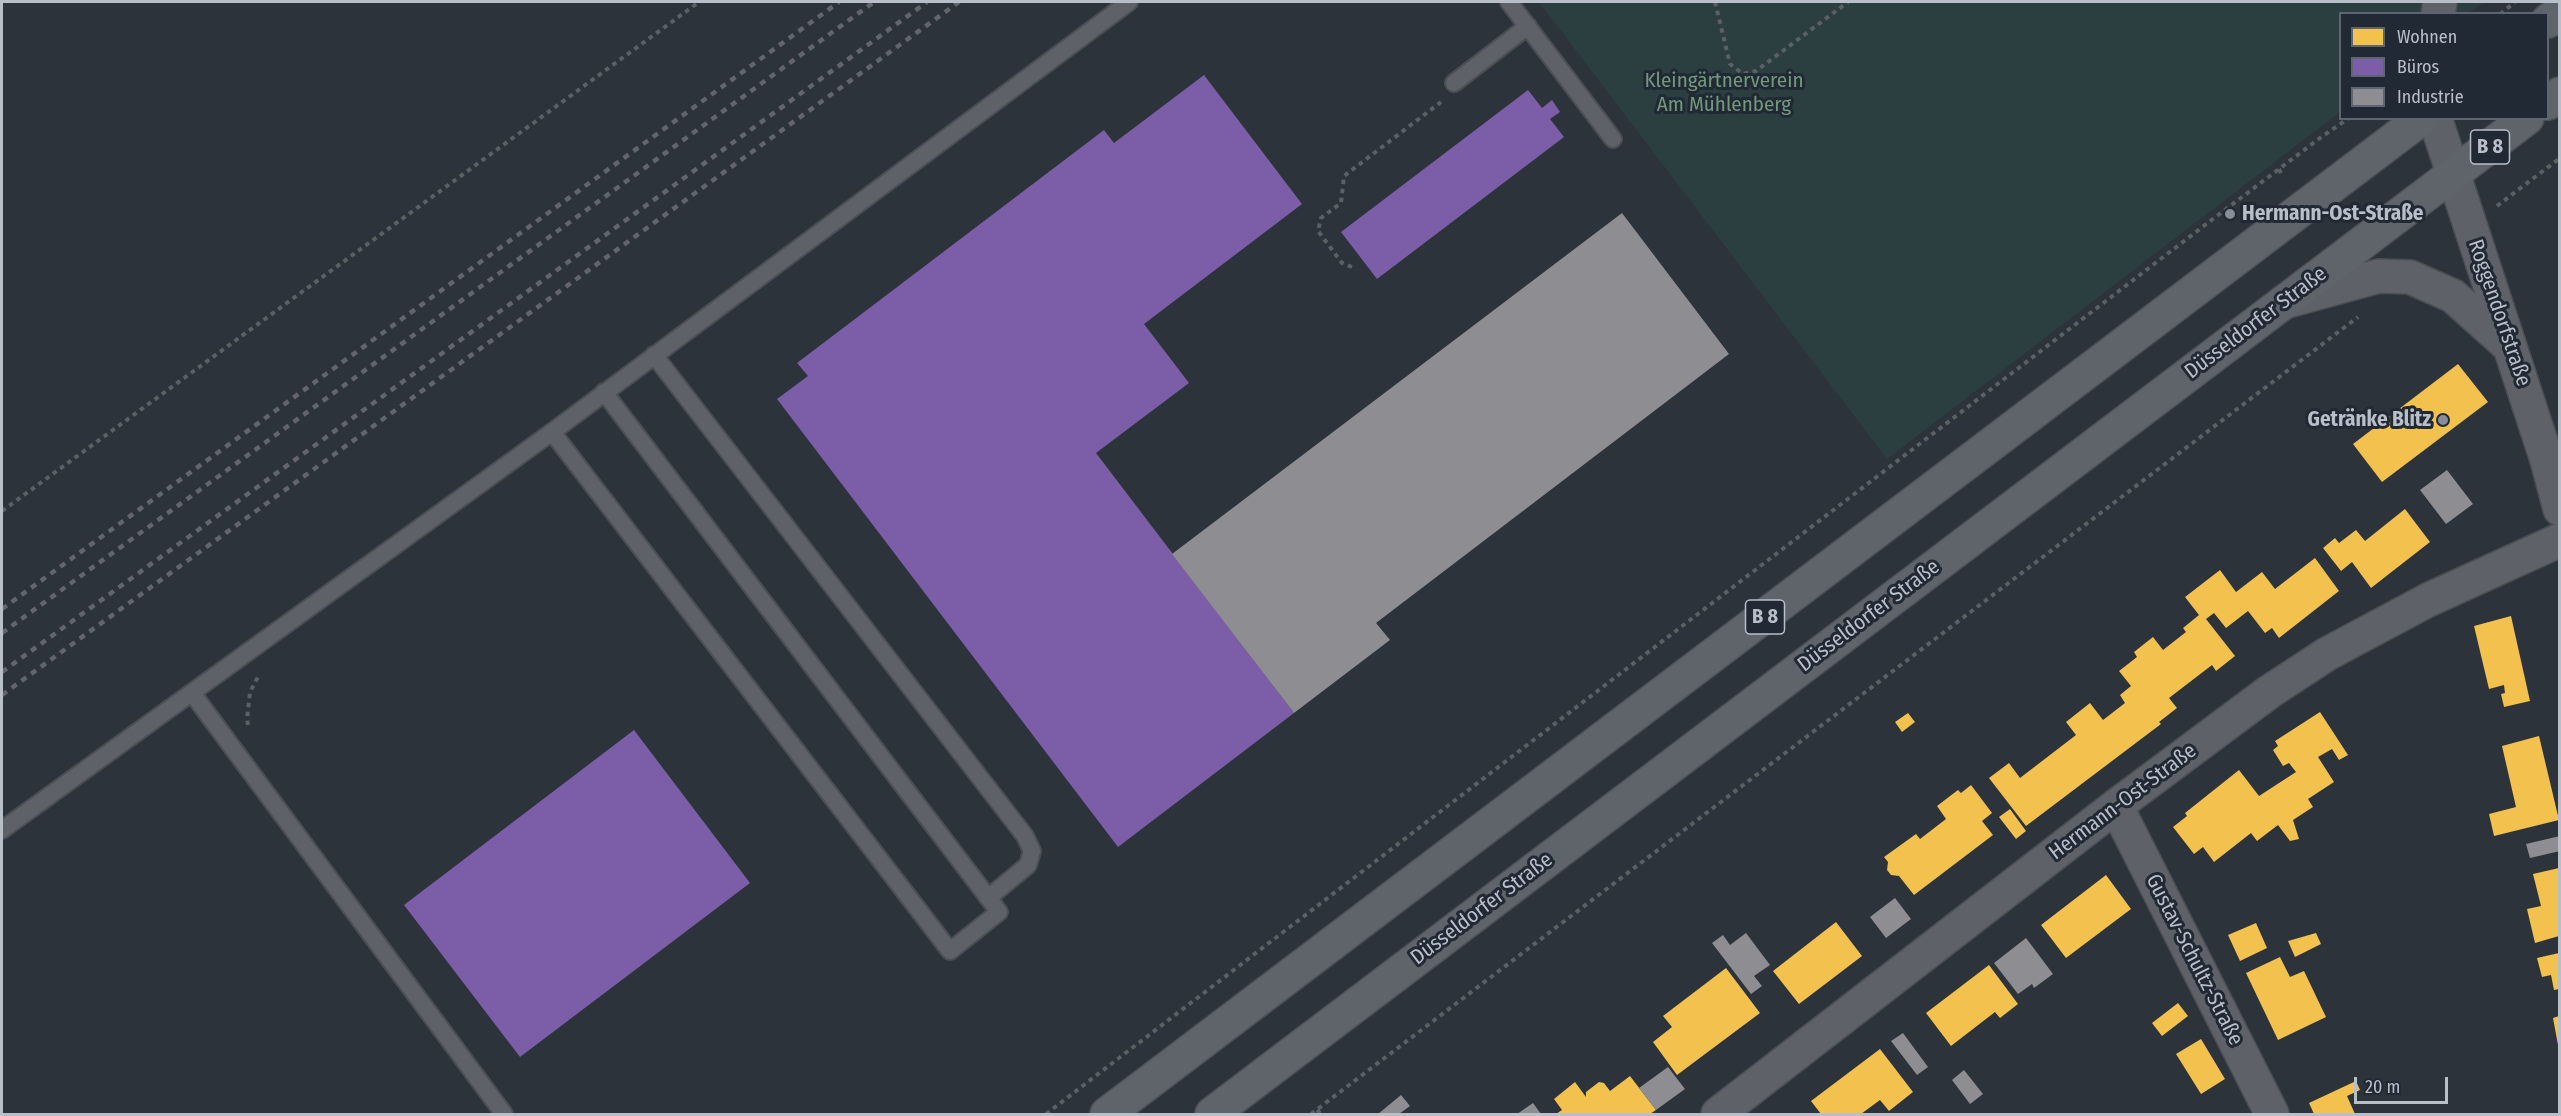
<!DOCTYPE html>
<meta charset="utf-8">
<style>
body{margin:0}
#map{position:relative;width:2561px;height:1116px;overflow:hidden;background:#2d333a;font-family:"Fira Sans Condensed",sans-serif}
canvas{display:block}
.frame{position:absolute;inset:0;border:3px solid #b9bfc9;pointer-events:none}
.legend{position:absolute;left:2339px;top:12px;width:210px;height:108px;box-sizing:border-box;background:#212934;border:2px solid #5e6570;margin:0;padding:8px 10px;list-style:none;font-size:18px;color:#b9bfc9}
.legend li{display:flex;align-items:center;gap:12px;height:30px}
.legend b{width:30px;border:2px solid #5e6570}
.scale{position:absolute;left:2354px;top:1077px;width:94px;height:27px;box-sizing:border-box;border:3px solid #b9bfc9;border-top:0;padding-left:8px;font-size:18px;line-height:21px;white-space:nowrap;color:#b9bfc9;-webkit-text-stroke:4px #212934;paint-order:stroke}
</style>
<div id="map">
<canvas width="2561" height="1116"></canvas>
<div class="frame"></div>
<ul class="legend">
<li><b style="height:16px;background:#f2c14e"></b>Wohnen</li>
<li><b style="height:16px;background:#7b5ea7"></b>Büros</li>
<li><b style="height:16px;background:#8d8d92"></b>Industrie</li>
</ul>
<div class="scale">20 m</div>
</div>
<script>
const c = document.querySelector('canvas').getContext('2d');
c.lineJoin = 'round';
function fill(path, color) { c.fillStyle = color; c.fill(path, 'evenodd'); }
const toPath = rows => new Path2D(rows.map(r => 'M' + r).join(''));
function trace(path, color, width, dash) { c.strokeStyle = color; c.lineWidth = width; c.lineCap = dash ? 'butt' : 'round'; c.setLineDash(dash || []); c.stroke(path); }
function write(font, color, halo, rows, align = 'center') {
  c.font = font + ' "Fira Sans Condensed",sans-serif'; c.lineWidth = 6; c.setLineDash([]); c.textBaseline = 'middle'; c.strokeStyle = halo; c.fillStyle = color; for (const [text, x, y, turn = 0] of rows) {
    c.save(); c.translate(x, y); c.rotate((+turn || 0) * Math.PI / 180); c.textAlign = isNaN(turn) ? turn : align; if (halo) c.strokeText(text, 0, 0); c.fillText(text, 0, 0); c.restore();
  }
}
const green = toPath([
 [1539,2,2484,2,2468,13,2340,14,2340,112,1887,459]
]);
const homes = toPath([
 [2458,364,2488,402,2382,482,2353,444],
 [2405,509,2430,542,2371,588,2352,562,2341,571,2323,548,2335,538,2339,543,2356,530,2365,541],
 [2315,558,2339,591,2279,638,2272,628,2265,633,2248,611,2226,628,2214,613,2206,619,2235,656,2216,671,2212,665,2169,698,2177,708,2159,722,2161,724,2026,826,1989,778,2009,763,2020,778,2076,735,2066,722,2090,703,2103,720,2125,703,2120,695,2131,686,2119,671,2137,657,2134,652,2153,637,2163,650,2186,632,2183,628,2199,615,2185,597,2220,570,2236,592,2262,572,2275,589],
 [2511,616,2530,701,2504,707,2501,694,2505,693,2504,685,2489,689,2474,626],
 [2320,712,2348,755,2339,760,2332,749,2318,757,2334,782,2308,799,2313,807,2293,820,2299,839,2290,841,2278,825,2257,841,2251,833,2214,862,2203,847,2194,854,2173,827,2187,816,2185,813,2239,770,2259,796,2296,772,2289,763,2283,766,2273,750,2278,746,2275,741],
 [1908,713,1915,722,1902,732,1895,722],
 [2539,736,2559,820,2494,836,2489,814,2516,807,2502,746],
 [1971,785,1992,813,1982,821,1993,835,1914,895,1899,876,1891,875,1887,870,1888,862,1884,857,1916,834,1920,839,1946,819,1937,806,1958,790,1961,793],
 [2010,809,2026,831,2016,839,1999,817],
 [2559,868,2559,936,2535,943,2527,909,2541,906,2533,874],
 [2106,875,2131,909,2066,958,2041,925],
 [1836,922,1862,956,1799,1004,1773,971],
 [2256,923,2267,948,2240,961,2228,935],
 [2316,933,2321,944,2295,957,2288,941],
 [2559,953,2559,989,2554,990,2551,975,2542,977,2537,958],
 [2280,957,2290,977,2304,971,2326,1017,2278,1040,2246,973],
 [1989,965,2018,1004,2000,1018,1995,1012,1951,1046,1926,1013],
 [1726,968,1760,1013,1677,1075,1653,1042,1672,1027,1663,1016],
 [2178,1003,2188,1016,2162,1036,2152,1023],
 [2559,1016,2559,1045,2558,1045,2553,1018],
 [2201,1039,2225,1079,2201,1094,2176,1054],
 [1880,1049,1913,1092,1889,1111,1880,1100,1861,1114,1821,1114,1811,1101],
 [1630,1076,1656,1110,1650,1114,1556,1114,1562,1110,1554,1099,1575,1082,1586,1097,1586,1092,1599,1082,1604,1083,1610,1091],
 [2356,1081,2360,1090,2347,1096,2355,1114,2314,1114,2309,1103]
]);
const offices = toPath([
 [1204,75,1302,204,1144,324,1189,383,1096,453,1294,713,1118,847,777,399,808,376,797,363,1104,130,1114,143],
 [1528,90,1542,108,1552,100,1560,112,1550,119,1564,137,1377,279,1341,232],
 [634,730,750,883,520,1057,404,905]
]);
const industry = toPath([
 [1622,213,1729,354,1376,623,1390,640,1294,713,1172,554],
 [2447,470,2473,504,2446,524,2420,490],
 [2560,836,2560,851,2530,858,2526,844],
 [1895,898,1911,919,1886,938,1870,917],
 [1746,933,1770,965,1754,976,1762,986,1751,994,1712,943,1723,935,1730,945],
 [2026,938,2053,974,2034,988,2032,984,2018,994,1994,963],
 [1903,1033,1928,1067,1917,1075,1891,1041],
 [1668,1067,1685,1089,1656,1110,1639,1088],
 [1964,1070,1983,1094,1970,1104,1952,1080],
 [1401,1095,1410,1106,1399,1114,1378,1114],
 [1533,1103,1541,1114,1517,1114]
]);
const path = toPath([
 [1715,2,1730,64,1743,74,1756,71,1848,2],
 [2500,14,2515,2],
 [2279,169,2283,177],
 [2497,206,2560,158],
 [1352,267,1342,263,1318,231,1321,218,1341,203,1344,176,1441,102],
 [2,511,699,2],
 [248,725,247,719,250,692,259,675],
 [1317,1110,1321,1114],
 [1046,1114,2205,225,2320,138,2349,118],
 [1311,1114,2358,317]
]);
const service = toPath([
 [1509,2,1613,139],
 [1454,83,1528,26],
 [654,355,1025,836,1032,851,1028,865,988,898],
 [552,432,950,951,999,912,604,392],
 [192,693,504,1114],
 [2,830,552,432,1129,2]
]);
const minor = toPath([
 [2438,14,2440,2],
 [2116,806,2272,1114],
 [1718,1114,2116,806,2269,692,2327,654,2428,600,2560,540]
]);
const tertiary = toPath([
 [2435,118,2547,460,2560,509],
 [2284,302,2379,276,2410,277,2453,296,2509,346]
]);
const primary = toPath([
 [2548,21,2560,12],
 [2548,103,2560,94],
 [1107,1114,2422,118],
 [1212,1114,2527,118]
]);
const rail = toPath([
 [2,609,839,2],
 [2,633,874,2],
 [2,672,927,2],
 [2,695,959,2]
]);
const markers = [
 [2230,214,6,"#888e97"],
 [2443,420,6,"#888e97"]
];
const shields = [
 [2490,147,39],
 [1765,617,39]
];
const shieldNames = [
 ["B 8",2490,147],
 ["B 8",1765,617]
];
const parkNames = [
 ["Kleingärtnerverein",1724,81],
 ["Am Mühlenberg",1724,105]
];
const poiNames = [
 ["Hermann-Ost-Straße",2242,214],
 ["Getränke Blitz",2431,420,"right"]
];
const streetNames = [
 ["Roggendorfstraße",2499,313,71],
 ["Düsseldorfer Straße",2256,323,-37],
 ["Düsseldorfer Straße",1869,616,-37],
 ["Hermann-Ost-Straße",2123,802,-37],
 ["Düsseldorfer Straße",1482,909,-37],
 ["Gustav-Schultz-Straße",2194,960,63]
];
fill(green, '#2b3e40');
fill(homes, '#f2c14e');
fill(offices, '#7b5ea7');
fill(industry, '#8d8d92');
trace(service, '#4b4f54', 20);
trace(minor, '#4b4f54', 36);
trace(tertiary, '#4b4f54', 36);
trace(primary, '#4b4f56', 36);
trace(path, '#5b6065', 4, [4.5, 4.5]);
trace(service, '#5e6168', 16);
trace(minor, '#5e6168', 33);
trace(tertiary, '#5e6168', 33);
trace(primary, '#5f636a', 33);
trace(rail, '#62656b', 4.5, [6, 6]);
for (const [x, y, r, color] of markers) { const dot = new Path2D(); dot.arc(x, y, r, 0, 2 * Math.PI); c.fillStyle = color; c.fill(dot); trace(dot, '#212934', 2); }
for (const [x, y, w] of shields) { const box = new Path2D(); box.roundRect(x - w / 2, y - 17, w, 34, 4.5); c.fillStyle = '#212934'; c.fill(box); trace(box, '#b9bfc9', 1.5); }
write('bold 20px', '#b9bfc9', null, shieldNames);
write('21px', '#72987a', '#212934', parkNames);
write('bold 21px', '#b9bfc9', '#212934', poiNames, 'left');
write('21px', '#b9bfc9', '#212934', streetNames);
</script>
